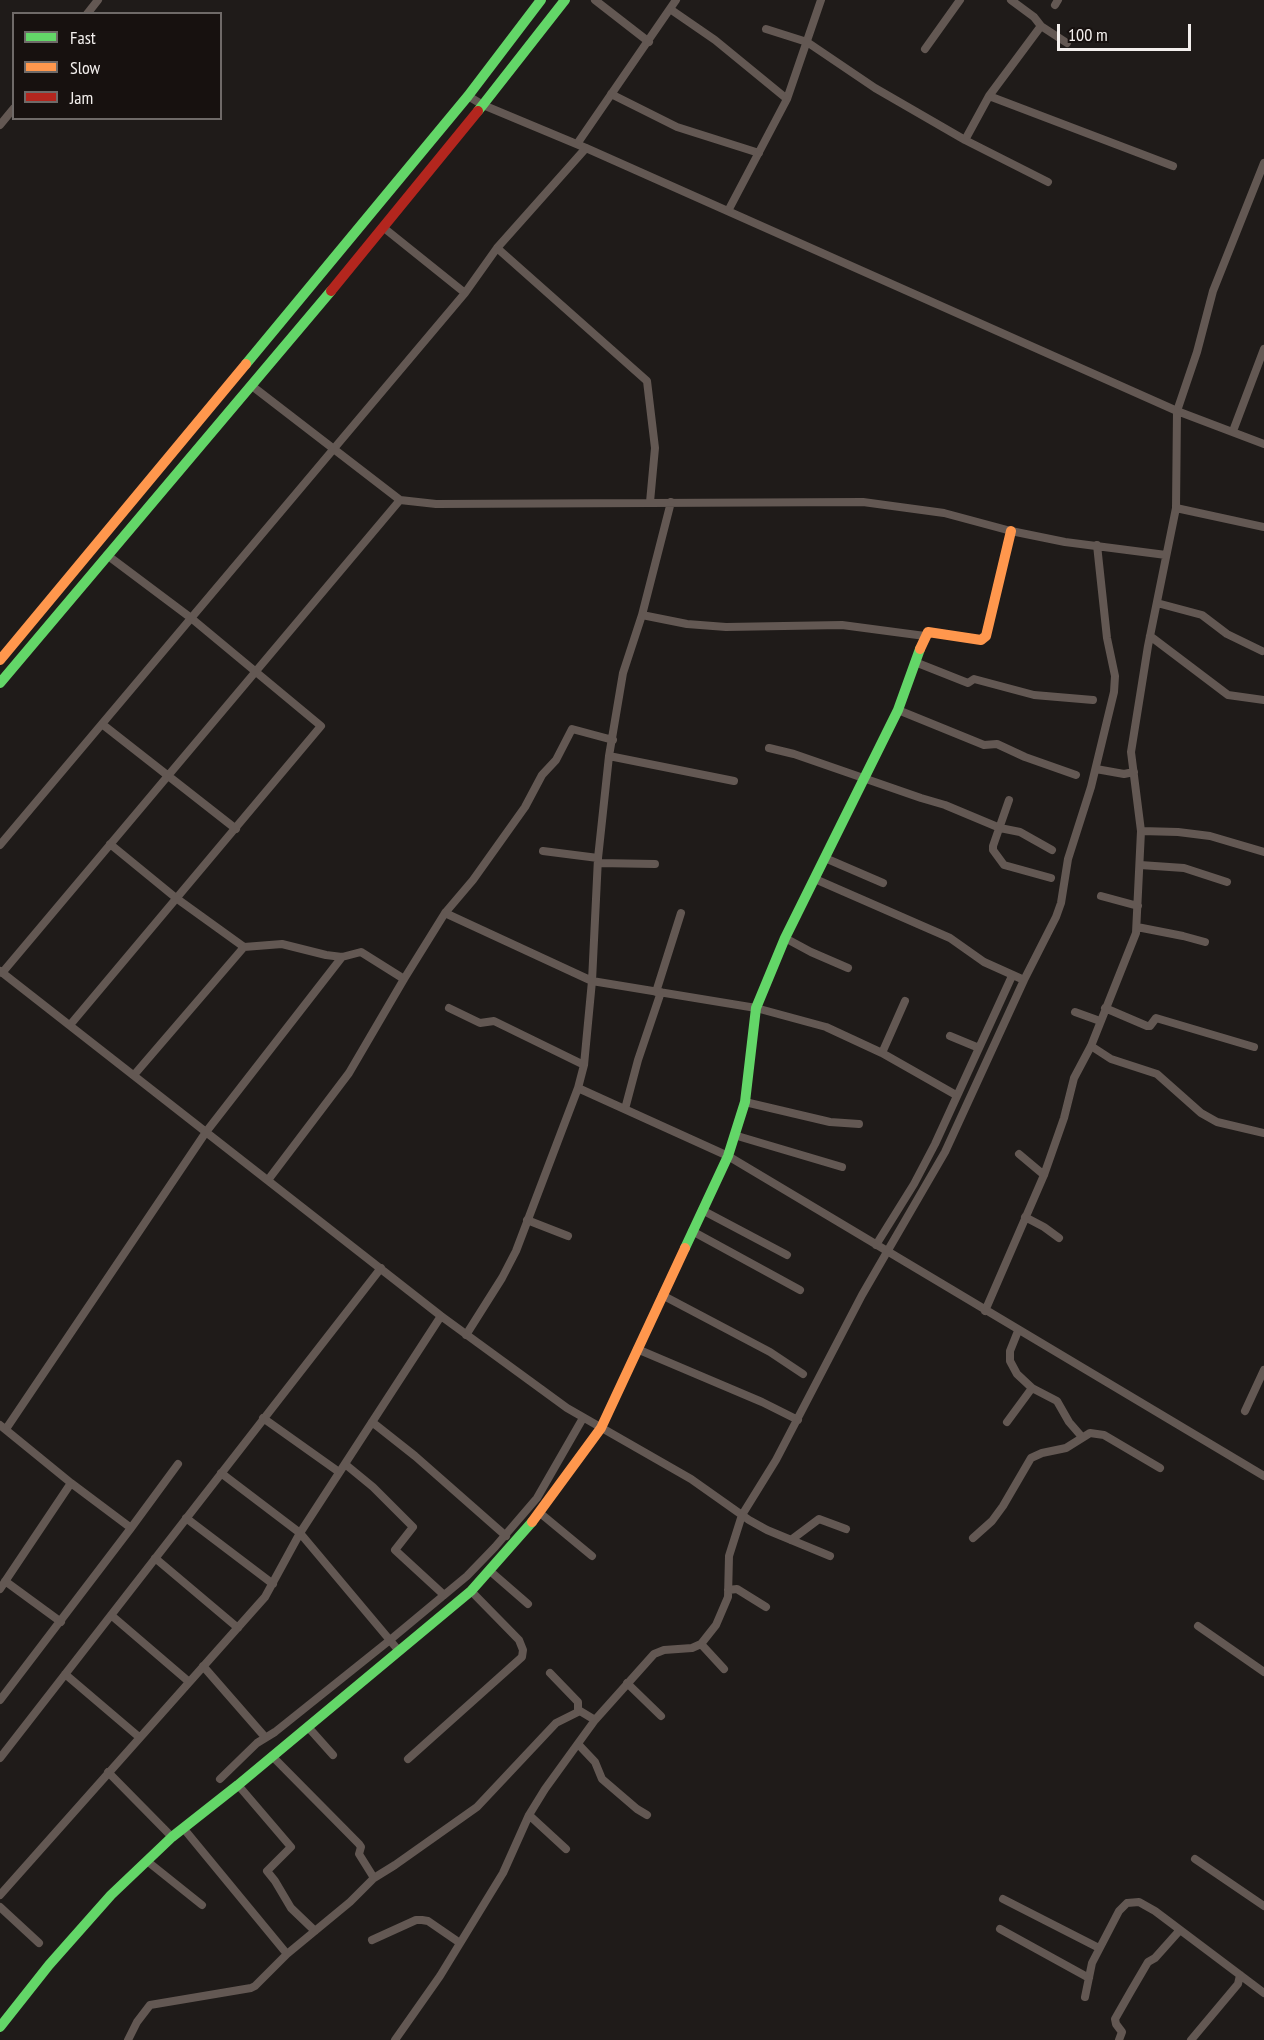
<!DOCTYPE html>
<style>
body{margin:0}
#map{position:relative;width:1264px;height:2040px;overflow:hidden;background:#1f1b19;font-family:"PT Sans Narrow",sans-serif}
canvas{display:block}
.legend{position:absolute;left:12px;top:12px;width:210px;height:108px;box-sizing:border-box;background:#17110f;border:2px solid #6f6a68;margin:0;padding:8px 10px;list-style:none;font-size:18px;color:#f3efed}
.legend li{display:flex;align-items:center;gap:12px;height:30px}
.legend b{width:30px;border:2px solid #6f6a68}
.scale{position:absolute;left:1057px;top:24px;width:134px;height:27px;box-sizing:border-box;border:3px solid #f3efed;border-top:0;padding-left:8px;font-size:18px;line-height:21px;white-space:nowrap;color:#f3efed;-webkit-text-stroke:4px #17110f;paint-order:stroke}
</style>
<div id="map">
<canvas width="1264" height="2040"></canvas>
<ul class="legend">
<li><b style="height:8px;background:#63d668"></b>Fast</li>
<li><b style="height:8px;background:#ff974d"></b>Slow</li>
<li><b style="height:8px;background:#b3261e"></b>Jam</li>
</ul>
<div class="scale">100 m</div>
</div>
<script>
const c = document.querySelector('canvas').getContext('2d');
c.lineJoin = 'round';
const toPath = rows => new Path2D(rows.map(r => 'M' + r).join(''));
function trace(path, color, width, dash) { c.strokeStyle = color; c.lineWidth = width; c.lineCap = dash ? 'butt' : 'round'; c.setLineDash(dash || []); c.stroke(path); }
const street = toPath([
 [595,0,649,42],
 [1055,5,1058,0],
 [670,9,715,40,787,99],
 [87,14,98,0],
 [1041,26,1067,43],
 [766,29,807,42,875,88,965,140,989,96,1041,26,1034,17,1011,0],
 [925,49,960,0],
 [611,94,677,127,759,153],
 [468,96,483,105,586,148,1177,411,1264,444],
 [989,96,1173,166],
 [0,125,14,108],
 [965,140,1048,182],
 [577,144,676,0],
 [728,211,787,99,821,0],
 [384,228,465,293],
 [497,248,647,381,655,448,650,502],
 [252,386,400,500,436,504,863,502,944,513,1011,531,1065,542,1166,555],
 [1233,431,1264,349],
 [1176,508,1264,527],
 [1157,603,1202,615,1227,634,1262,651],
 [642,615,687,624,726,627,842,625,925,636],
 [1150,636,1228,695,1264,700],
 [915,662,968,683,974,679,1034,695,1093,700],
 [898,710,984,745,997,744,1025,757,1076,775],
 [102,724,236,829],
 [769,748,794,754,921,798,945,805,1000,828,1020,832,1052,850],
 [609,756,734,781],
 [1096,769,1124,774,1134,772],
 [1009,800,993,846,993,850,1004,865,1051,878],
 [1141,831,1178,832,1210,836,1264,852],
 [110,844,176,898,244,947,282,944,326,955,342,957,361,952,404,979],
 [0,845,465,293,497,248,586,148],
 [543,851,598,858],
 [825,858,883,883],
 [598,863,655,864],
 [1140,865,1184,868,1227,882],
 [815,879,950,938,984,962,1024,980],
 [1101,896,1138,906],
 [445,913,592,981,756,1008,826,1027,882,1053,956,1095],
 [1137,927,1183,936,1205,942],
 [785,938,811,952,848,968],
 [0,971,441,1316,567,1408,691,1479,749,1520,767,1530,830,1556],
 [2,973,400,500],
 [656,992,681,913],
 [449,1008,480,1023,494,1021,584,1065],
 [1105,1008,1147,1026,1150,1026,1156,1018,1254,1047],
 [1075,1012,1100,1021],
 [70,1025,321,726,191,618,107,555],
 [950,1036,979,1048],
 [1091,1046,1111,1059,1157,1074,1201,1113,1217,1122,1264,1133],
 [882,1053,905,1001],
 [134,1075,244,947],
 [578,1088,728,1156,1264,1476],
 [745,1102,830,1122,859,1124],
 [625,1109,638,1060,661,992],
 [734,1135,842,1167],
 [1019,1154,1044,1175],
 [268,1180,349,1073,404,979,445,913,473,880,525,807,542,775,556,760,572,729,613,740],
 [702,1210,787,1255],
 [1025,1217,1044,1227,1059,1238],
 [527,1220,568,1236],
 [692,1231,800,1290],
 [876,1245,914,1184,935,1144,1012,976],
 [662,1295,770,1352,803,1374],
 [985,1311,1044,1175,1064,1118,1074,1078,1091,1046,1136,933,1141,831,1131,752,1148,646,1176,508,1177,411,1197,352,1213,291,1264,163],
 [1018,1331,1010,1351,1010,1361,1017,1374,1032,1388,1057,1401,1069,1422,1082,1437],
 [466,1335,502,1278,516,1251,578,1088,584,1065,592,981,598,858,609,756,623,673,642,615,671,502],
 [637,1349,762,1402,798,1420],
 [1245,1411,1264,1370],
 [263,1418,339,1472],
 [372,1422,415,1456,506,1536],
 [1007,1422,1032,1388],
 [0,1425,71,1483,131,1528],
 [6,1429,206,1132,342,957],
 [345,1464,373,1487,413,1527,395,1550,444,1595],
 [221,1473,300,1533,399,1651],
 [540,1513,592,1556],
 [186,1518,273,1584],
 [973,1538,992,1521,1003,1506,1031,1458,1042,1453,1066,1448,1090,1433,1104,1435,1160,1468],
 [791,1540,819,1519,846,1529],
 [155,1558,238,1628],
 [490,1571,528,1604],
 [5,1581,61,1622],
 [0,1589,71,1483],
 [728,1590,737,1589,766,1607],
 [111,1615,188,1681],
 [1198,1626,1264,1672],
 [701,1644,724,1669],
 [203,1666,265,1737],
 [550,1673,578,1702,578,1711],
 [65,1674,139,1737],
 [627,1683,661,1716],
 [0,1700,131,1528,178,1464],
 [308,1727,333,1755],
 [578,1744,595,1762,602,1779,637,1809,647,1815],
 [272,1756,359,1844,361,1847,359,1854,374,1878],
 [0,1758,381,1268],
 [408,1759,522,1657,523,1650,519,1640,471,1591],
 [108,1772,172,1837],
 [220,1779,257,1743,275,1732,390,1640,467,1576,495,1547,537,1498,583,1418],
 [238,1785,291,1847,267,1871,275,1881,291,1908,315,1931],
 [529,1815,566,1849],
 [184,1829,287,1954],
 [1195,1859,1264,1906],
 [147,1861,202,1905],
 [0,1895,265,1597,300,1533,441,1316],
 [1003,1899,1099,1948],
 [0,1907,39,1943],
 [1000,1929,1089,1978],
 [372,1940,416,1920,422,1920,428,1921,460,1943],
 [1085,1997,1092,1963,1119,1911,1127,1903,1139,1902,1155,1911,1264,1993],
 [128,2040,137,2022,150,2005,251,1988,255,1986,287,1954,350,1902,374,1878,395,1865,477,1807,556,1723,580,1711,595,1720],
 [395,2040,440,1976,503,1873,529,1815,545,1789,595,1720,654,1654,664,1650,692,1648,701,1644,716,1625,728,1597,729,1556,742,1515,776,1460,862,1295,945,1152,1024,980,1056,917,1061,903,1068,859,1091,787,1114,692,1115,676,1107,638,1097,545],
 [1119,2040,1122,2032,1116,2024,1115,2019,1131,1991,1148,1962,1155,1958,1180,1930],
 [1191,2040,1238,1984,1240,1975]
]);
const fast = toPath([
 [478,111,565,0],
 [246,364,468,96,541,0],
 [0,683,331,291],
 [685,1248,728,1156,745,1102,756,1008,785,938,898,710,920,649],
 [0,2027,49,1965,111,1895,172,1837,238,1785,471,1591,532,1522]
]);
const slow = toPath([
 [920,649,928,632,981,640,986,636,1011,531],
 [0,660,246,364],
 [532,1522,601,1428,685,1248]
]);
const jam = toPath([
 [331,291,478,111]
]);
trace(street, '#635853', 8);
trace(fast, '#63d668', 10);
trace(slow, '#ff974d', 10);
trace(jam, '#b3261e', 10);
</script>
